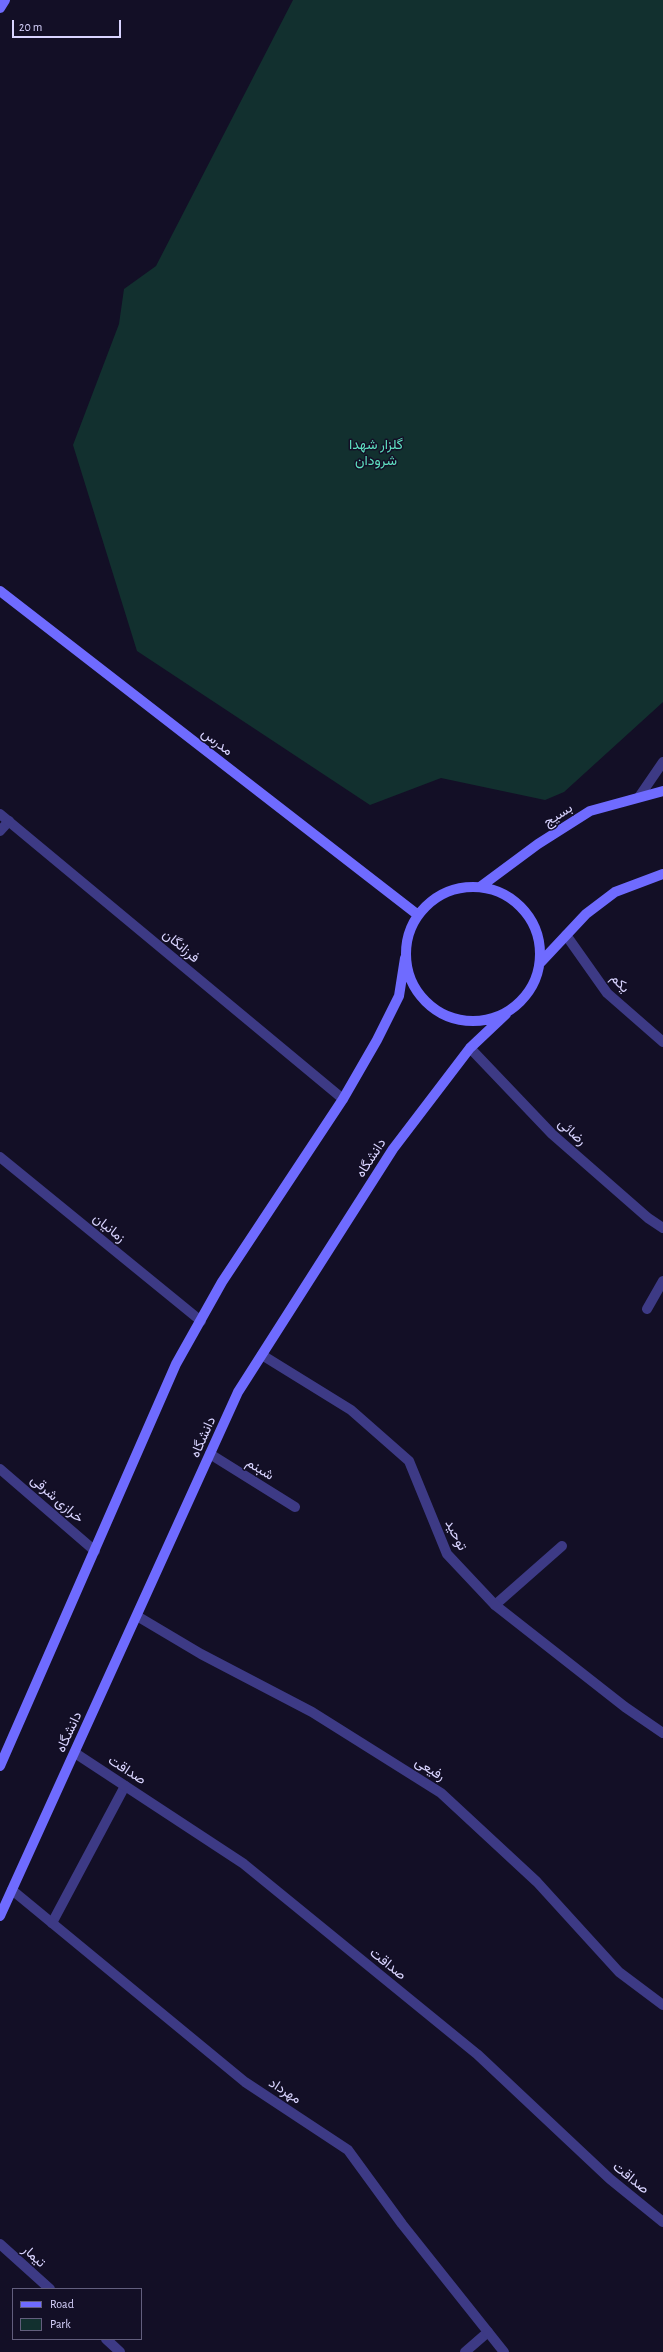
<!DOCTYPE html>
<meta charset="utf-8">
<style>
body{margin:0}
#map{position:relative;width:663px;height:2352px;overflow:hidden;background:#130f26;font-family:"Alegreya Sans",sans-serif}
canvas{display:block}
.legend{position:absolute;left:12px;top:2288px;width:130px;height:52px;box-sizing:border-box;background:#130f26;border:1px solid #625e7d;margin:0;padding:5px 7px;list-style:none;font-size:12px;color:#d9d4ff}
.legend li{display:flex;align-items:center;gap:8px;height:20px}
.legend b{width:20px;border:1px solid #625e7d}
.scale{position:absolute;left:12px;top:20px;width:109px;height:18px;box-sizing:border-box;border:2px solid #d9d4ff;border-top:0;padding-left:5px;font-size:12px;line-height:14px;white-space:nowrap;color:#d9d4ff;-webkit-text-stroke:3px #130f26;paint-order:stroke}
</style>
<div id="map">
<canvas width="663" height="2352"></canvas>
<ul class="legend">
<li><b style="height:5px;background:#6f6bff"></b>Road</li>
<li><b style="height:11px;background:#12302f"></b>Park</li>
</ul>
<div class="scale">20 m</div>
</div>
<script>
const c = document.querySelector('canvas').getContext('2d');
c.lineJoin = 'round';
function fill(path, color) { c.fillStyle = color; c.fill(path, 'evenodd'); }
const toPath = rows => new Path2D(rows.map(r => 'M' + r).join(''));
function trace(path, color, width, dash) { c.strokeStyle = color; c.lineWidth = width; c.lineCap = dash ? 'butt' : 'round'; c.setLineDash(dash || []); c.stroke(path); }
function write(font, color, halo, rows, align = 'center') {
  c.font = font + ' "Alegreya Sans",Vazirmatn,sans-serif'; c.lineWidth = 3; c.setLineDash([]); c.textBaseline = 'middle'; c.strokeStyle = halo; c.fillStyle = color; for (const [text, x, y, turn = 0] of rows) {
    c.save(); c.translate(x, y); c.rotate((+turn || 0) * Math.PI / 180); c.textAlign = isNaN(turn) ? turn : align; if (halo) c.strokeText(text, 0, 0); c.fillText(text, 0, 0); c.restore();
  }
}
const green = toPath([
 [293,0,663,0,663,702,564,792,545,800,441,778,370,805,137,651,73,445,119,324,124,289,156,266]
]);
const lane = toPath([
 [0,831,9,821],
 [566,935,607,993,663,1042],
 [647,1309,663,1281],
 [210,1454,295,1507],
 [495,1605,562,1546],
 [137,1616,201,1654,312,1712,441,1793,537,1882,619,1972,663,2005],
 [52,1923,125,1786],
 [465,2352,488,2332]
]);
const street = toPath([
 [639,797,663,762],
 [0,814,343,1099],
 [470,1048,552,1134,648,1218,663,1228],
 [0,1157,201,1321],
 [262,1355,351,1410,409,1461,447,1554,495,1605,625,1707,663,1733],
 [0,1469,95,1551],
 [75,1753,244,1864,477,2054,610,2179,663,2222],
 [12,1890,245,2082,348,2150,402,2224,504,2352],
 [0,2244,50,2289],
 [106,2339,120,2352]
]);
const secondary = toPath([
 [0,8,5,0],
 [0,591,418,915],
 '406 954a67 67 0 1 1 134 0a67 67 0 1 1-134 0Z',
 [480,887,538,844,590,811,663,791],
 [541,962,586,914,615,892,663,874],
 [0,1766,176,1364,222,1282,343,1099,377,1040,399,996,405,958],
 [0,1916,238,1392,393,1149,470,1048,506,1014]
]);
const parkNames = [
 ["گلزار شهدا",376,445],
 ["شرودان",376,461]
];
const streetNames = [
 ["مدرس",217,742,38],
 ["بسیج",558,815,-33],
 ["فرزانگان",181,946,40],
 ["یکم",620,983,47],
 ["رضائی",572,1132,42],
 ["دانشگاه",371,1158,-57],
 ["زمانیان",109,1228,39],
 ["دانشگاه",203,1437,-66],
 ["شبنم",260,1469,32],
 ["خرازی شرقی",57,1499,41],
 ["توحید",456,1535,63],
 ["دانشگاه",69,1732,-65],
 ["رفیعی",430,1769,32],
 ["صداقت",127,1770,33],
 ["صداقت",388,1964,39],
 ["مهرداد",285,2091,33],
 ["صداقت",631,2178,39],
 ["تیمار",34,2256,42]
];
fill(green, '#12302f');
trace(lane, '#3d3a85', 10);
trace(street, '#3d3a85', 10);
trace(secondary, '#6f6bff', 10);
write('14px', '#5fe0c0', '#130f26', parkNames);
write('14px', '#d9d4ff', '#130f26', streetNames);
</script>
